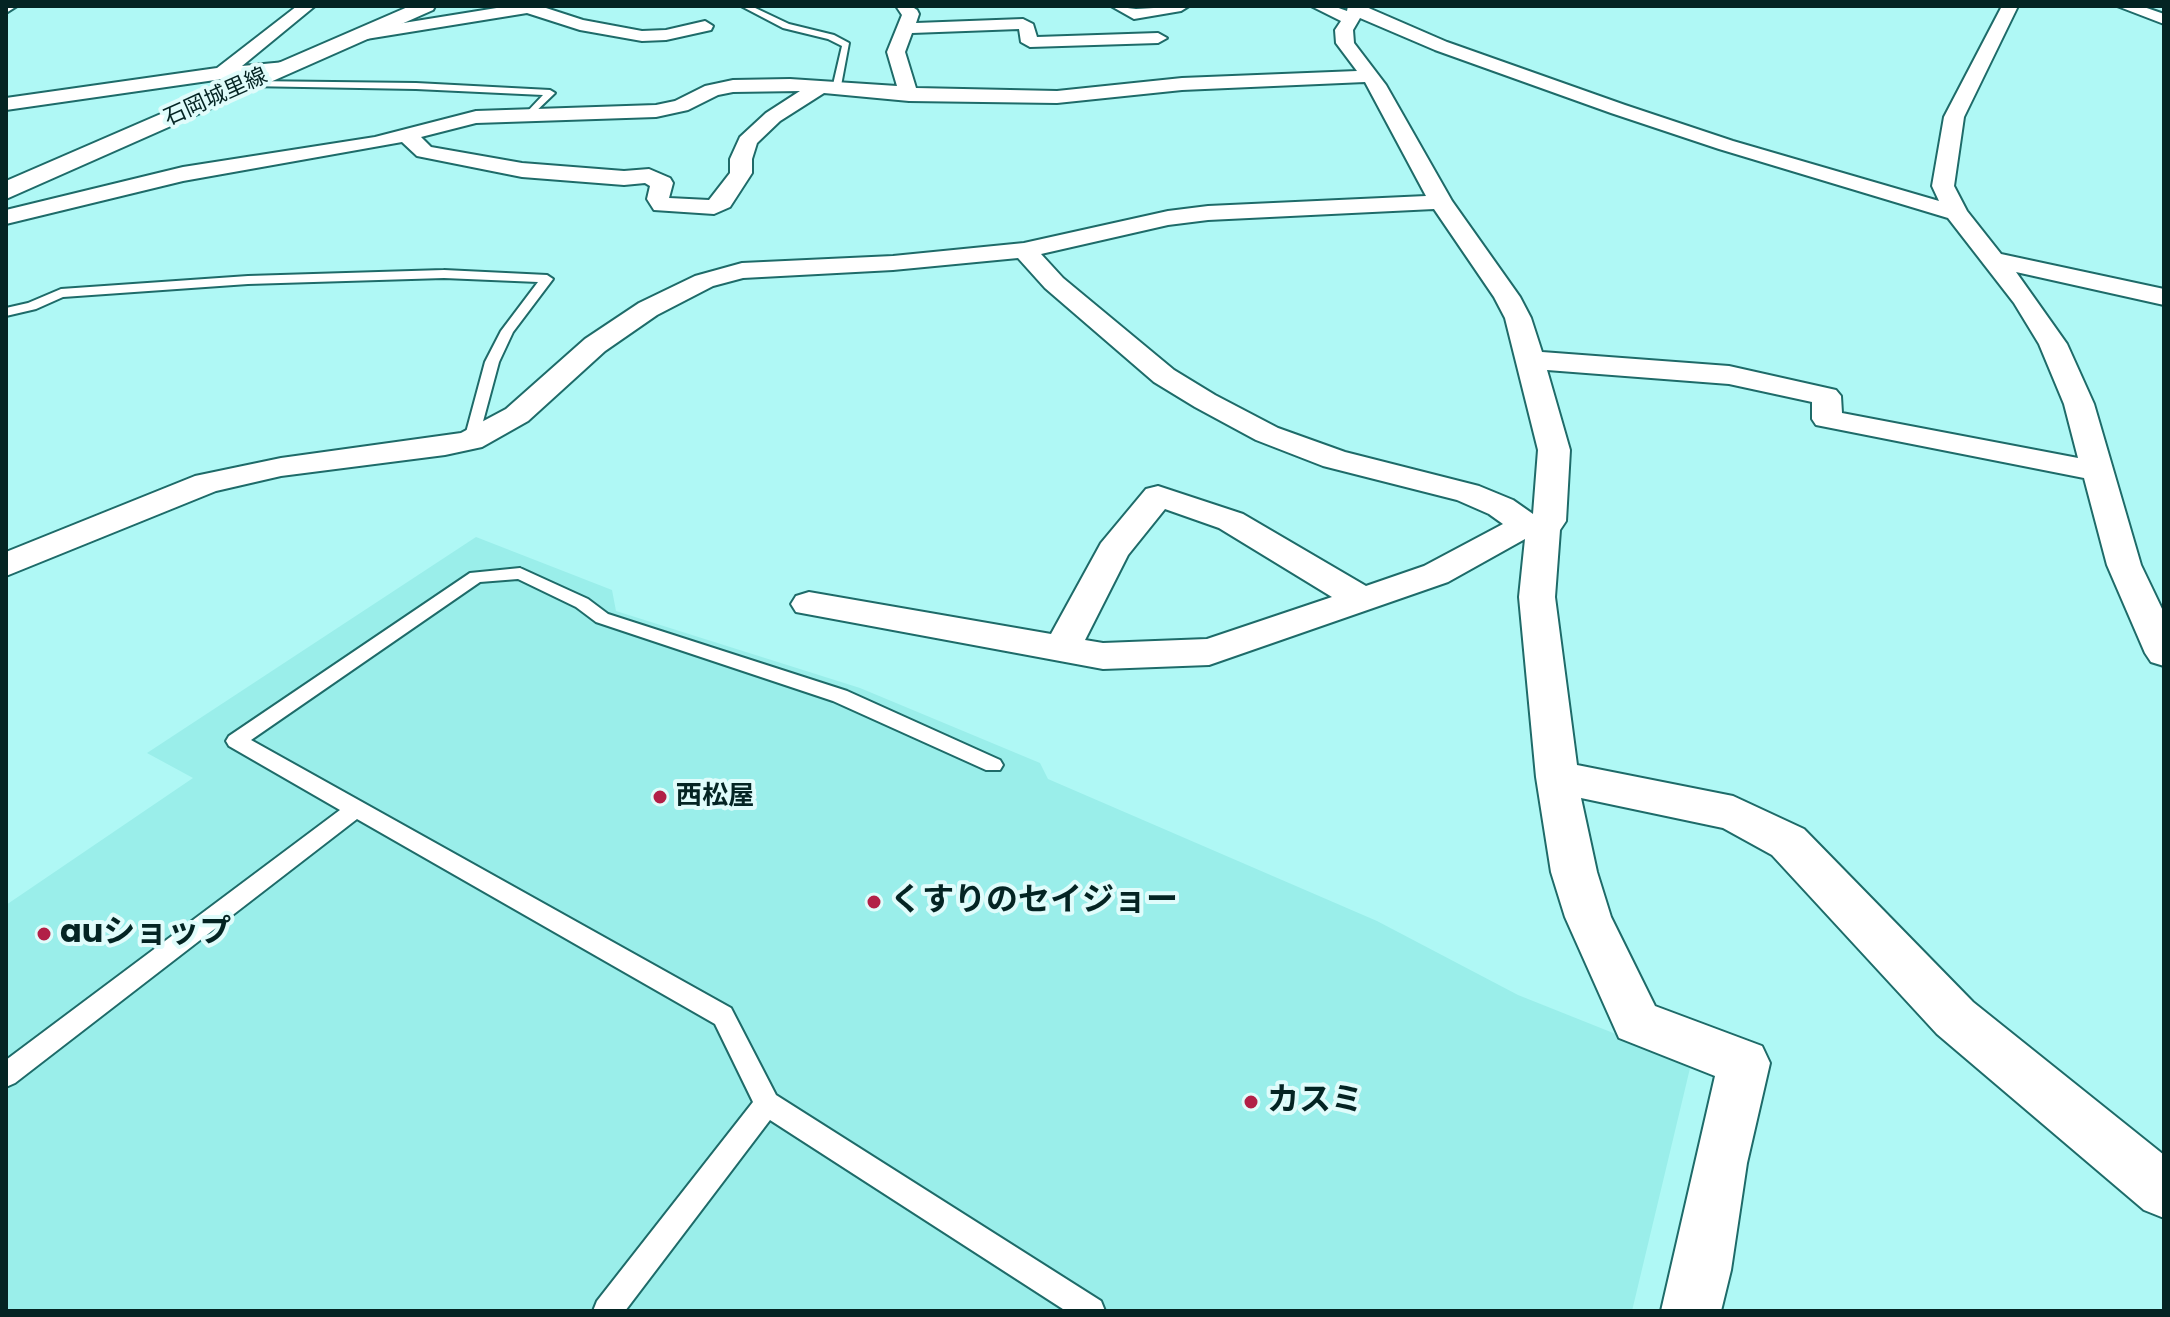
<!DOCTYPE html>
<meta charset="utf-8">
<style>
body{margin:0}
#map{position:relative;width:2170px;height:1317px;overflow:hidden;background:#aff8f5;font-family:Poppins,sans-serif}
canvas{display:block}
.frame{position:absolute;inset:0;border:8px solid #042423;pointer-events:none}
</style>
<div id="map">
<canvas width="2170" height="1317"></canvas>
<div class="frame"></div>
</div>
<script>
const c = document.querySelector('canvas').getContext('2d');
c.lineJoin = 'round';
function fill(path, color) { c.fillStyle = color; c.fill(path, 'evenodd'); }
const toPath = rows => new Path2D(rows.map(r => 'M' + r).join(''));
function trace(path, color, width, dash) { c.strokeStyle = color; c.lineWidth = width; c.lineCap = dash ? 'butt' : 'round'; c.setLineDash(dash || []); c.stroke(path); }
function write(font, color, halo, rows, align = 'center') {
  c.font = font + ' Poppins,"Noto Sans JP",sans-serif'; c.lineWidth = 8; c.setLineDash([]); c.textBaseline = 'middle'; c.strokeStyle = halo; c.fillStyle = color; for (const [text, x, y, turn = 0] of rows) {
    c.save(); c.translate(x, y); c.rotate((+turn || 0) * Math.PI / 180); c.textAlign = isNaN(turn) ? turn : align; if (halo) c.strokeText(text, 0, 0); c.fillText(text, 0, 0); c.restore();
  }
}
const built = toPath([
 [476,537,612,590,616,611,860,688,1040,763,1048,779,1377,921,1518,995,1691,1064,1632,1311,6,1311,6,905,193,778,147,753]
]);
const lane = toPath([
 [741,6,751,6,789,24,834,35,849,43,840,91,832,89,842,46,828,39,783,28,741,6],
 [250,81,416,83,550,90,555,93,531,116,526,113,543,95,416,89,247,86,250,81],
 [444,270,547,275,553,279,513,332,499,362,478,440,471,444,464,440,485,362,501,331,538,282,444,278,248,284,63,297,36,309,6,316,6,308,28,303,61,289,248,276,444,270],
 [520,568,588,599,608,614,847,691,1000,760,1003,765,1000,770,986,770,833,701,596,622,576,607,518,579,480,582,251,740,731,1008,776,1095,1101,1301,1105,1311,1066,1311,770,1120,625,1311,593,1311,597,1301,753,1102,715,1024,357,819,15,1083,6,1087,6,1060,340,810,229,746,226,741,229,736,470,573,520,568]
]);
const street = toPath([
 [6,6,17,6,6,13,6,6],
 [297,6,315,6,242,66,285,62,294,68,291,72,222,79,6,110,6,98,217,68,297,6],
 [509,6,547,6,546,8,583,20,642,31,666,30,705,21,713,26,711,30,666,40,642,41,580,30,527,13,360,40,351,35,360,30,509,6],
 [896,6,911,6,917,10,919,14,916,23,1023,19,1033,24,1037,37,1158,33,1167,38,1158,43,1030,47,1021,42,1019,29,912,33,905,52,916,88,1057,91,1182,78,1357,71,1336,43,1335,30,1341,21,1311,6,1333,6,1347,11,1348,6,1364,6,1447,42,1625,105,1733,141,1939,201,1932,186,1944,117,2002,6,2018,6,1964,117,1954,186,1967,211,2001,254,2164,289,2164,305,2016,272,2067,344,2094,404,2141,565,2164,613,2164,666,2151,662,2145,653,2107,565,2084,478,1816,425,1812,419,1812,402,1729,384,1547,370,1570,450,1566,521,1560,530,1555,597,1577,765,1733,796,1804,829,1973,1002,2164,1155,2164,1218,2144,1210,1937,1034,1772,855,1723,828,1581,798,1597,872,1611,917,1655,1006,1762,1046,1770,1063,1747,1163,1731,1270,1721,1311,1661,1311,1715,1076,1619,1038,1565,917,1551,872,1536,777,1519,597,1525,539,1448,582,1209,665,1103,669,796,612,791,604,796,596,809,592,1051,634,1101,543,1146,489,1158,486,1243,514,1366,586,1424,566,1503,524,1489,514,1457,500,1323,466,1256,440,1195,407,1154,382,1045,288,1018,258,893,270,743,278,713,286,657,315,605,351,528,421,482,447,445,455,281,476,216,491,6,576,6,552,195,476,281,458,461,433,506,409,585,339,639,303,695,276,742,263,893,256,1024,243,1168,211,1208,206,1426,196,1365,82,1182,90,1057,103,909,101,824,93,780,121,757,143,752,159,752,173,730,207,714,214,654,210,647,199,650,186,645,183,624,185,522,177,417,156,402,142,183,181,6,224,6,210,183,167,375,137,476,111,656,105,675,101,705,86,733,80,790,79,897,86,887,52,902,15,896,6],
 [1360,18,1435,50,1611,113,1719,149,1948,218,2014,303,2039,344,2064,404,2078,458,1842,413,1841,396,1836,390,1729,366,1542,352,1531,318,1520,297,1452,201,1386,85,1354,43,1353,30,1360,18],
 [800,91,766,113,740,137,730,159,730,173,709,200,669,198,673,183,670,178,649,169,624,171,522,163,431,147,421,137,476,123,656,117,688,110,718,95,733,92,800,91],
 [1434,209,1494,297,1505,318,1538,450,1533,514,1513,500,1479,486,1345,452,1278,428,1215,395,1174,370,1063,278,1041,254,1168,225,1208,220,1434,209],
 [1165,509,1219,528,1332,597,1207,639,1103,643,1085,640,1128,555,1165,509],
 [1111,6,1136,9,1189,6,1181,11,1134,19,1111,6],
 [2117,6,2141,6,2164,14,2164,24,2117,6]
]);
const primary = toPath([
 [410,6,435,6,433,10,6,199,6,181,410,6]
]);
const markers = [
 [660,797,8,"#b22047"],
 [874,902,8,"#b22047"],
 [44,934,8,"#b22047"],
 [1251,1102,8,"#b22047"]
];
const farStreetnames = [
 ["石岡城里線",216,98,-24]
];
const poiNames = [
 ["西松屋",676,797]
];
const nearPoinames = [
 ["くすりのセイジョー",890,902],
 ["auショップ",60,934],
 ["カスミ",1267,1102]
];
fill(built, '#9aeeea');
trace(lane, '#1e6b69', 4);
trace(street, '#1e6b69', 4);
trace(primary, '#1e6b69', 4);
fill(lane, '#fff');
fill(street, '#fff');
fill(primary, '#fff');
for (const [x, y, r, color] of markers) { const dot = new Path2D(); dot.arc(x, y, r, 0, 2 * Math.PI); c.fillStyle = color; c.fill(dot); trace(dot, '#e0fcfb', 3); }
write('22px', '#042423', '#e0fcfb', farStreetnames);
write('bold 26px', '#042423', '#e0fcfb', poiNames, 'left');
write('bold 32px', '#042423', '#e0fcfb', nearPoinames, 'left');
</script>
